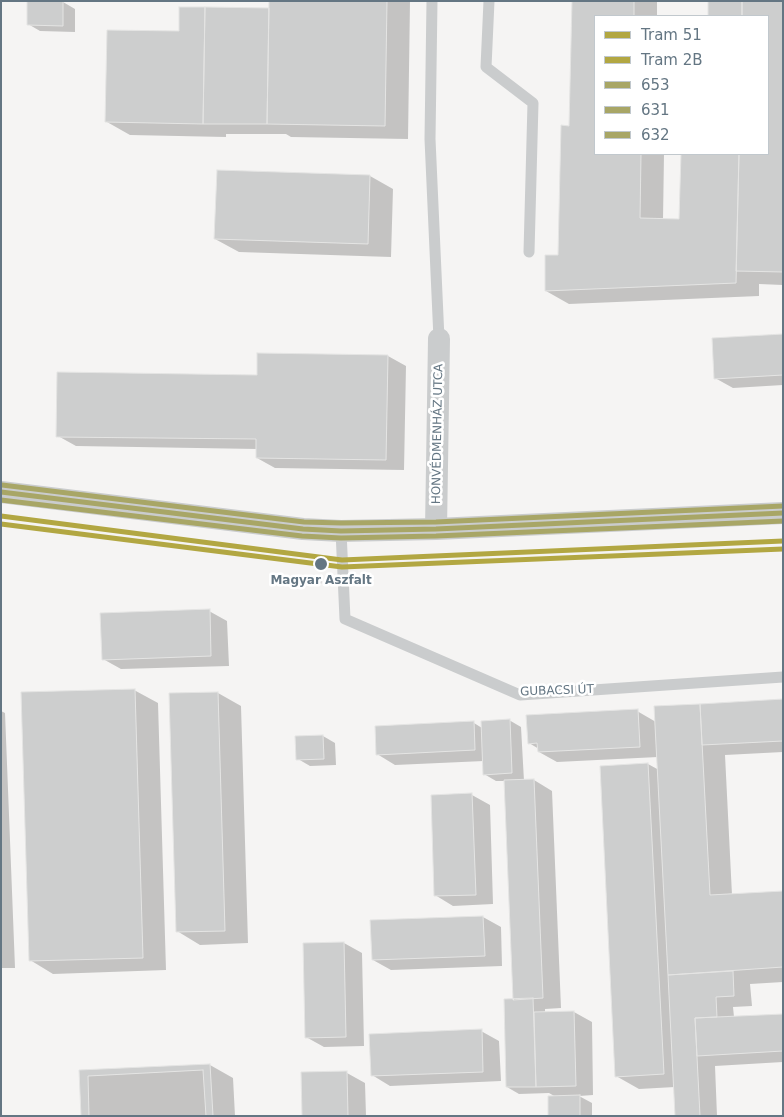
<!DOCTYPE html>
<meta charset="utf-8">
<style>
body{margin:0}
#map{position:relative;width:784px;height:1117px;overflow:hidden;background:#f5f4f3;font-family:"DejaVu Sans",sans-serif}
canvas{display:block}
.frame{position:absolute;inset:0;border:2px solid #647683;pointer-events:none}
.legend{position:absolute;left:594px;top:15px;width:175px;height:140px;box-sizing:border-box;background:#fff;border:1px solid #c1c8cd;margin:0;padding:6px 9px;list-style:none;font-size:15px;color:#647683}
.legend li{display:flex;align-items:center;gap:10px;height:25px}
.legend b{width:25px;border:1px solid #c1c8cd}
</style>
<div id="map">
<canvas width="784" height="1117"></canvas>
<div class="frame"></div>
<ul class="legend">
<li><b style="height:6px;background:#b2a742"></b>Tram 51</li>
<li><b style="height:6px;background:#b2a742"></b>Tram 2B</li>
<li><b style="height:6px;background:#a8a666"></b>653</li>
<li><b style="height:6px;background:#a8a666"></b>631</li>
<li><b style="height:6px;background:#a8a666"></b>632</li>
</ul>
</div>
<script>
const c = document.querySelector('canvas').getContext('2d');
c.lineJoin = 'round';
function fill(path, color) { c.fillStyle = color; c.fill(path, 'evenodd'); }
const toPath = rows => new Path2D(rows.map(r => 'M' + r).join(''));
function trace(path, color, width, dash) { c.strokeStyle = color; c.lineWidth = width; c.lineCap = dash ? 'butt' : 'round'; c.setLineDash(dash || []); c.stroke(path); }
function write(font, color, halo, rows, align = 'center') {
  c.font = font + ' "DejaVu Sans",sans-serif'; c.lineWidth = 5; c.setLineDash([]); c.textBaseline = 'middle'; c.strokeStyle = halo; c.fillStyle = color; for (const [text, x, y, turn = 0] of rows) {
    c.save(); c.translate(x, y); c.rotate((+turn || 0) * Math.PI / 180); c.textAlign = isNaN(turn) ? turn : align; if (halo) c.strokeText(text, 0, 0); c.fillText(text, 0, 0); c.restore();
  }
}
const shadow = toPath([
 [270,1,410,1,408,139,291,137,286,134,226,134,226,137,130,135,107,122,180,33,270,10],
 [573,1,657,1,657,16,595,16,595,154,664,154,663,220,680,220,682,154,768,154,768,16,709,16,709,1,783,1,783,285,759,284,759,296,569,304,546,291,559,256,570,127],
 [28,2,63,2,75,9,75,32,40,31,28,24],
 [370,176,393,189,391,257,239,252,215,239],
 [783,335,783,385,733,388,715,378],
 [388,356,406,366,404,470,275,468,257,458,257,449,76,446,58,436,258,376],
 [209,611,227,621,229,666,121,669,103,659],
 [134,690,158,703,166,970,53,974,30,960],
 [218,693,241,706,248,943,200,945,177,931],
 [783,701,783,752,725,755,732,895,783,892,783,982,750,984,752,1006,733,1007,734,1017,783,1015,783,1062,715,1066,717,1116,676,1116,675,1087,639,1089,616,1076,601,767,648,764,659,770,658,757,557,762,539,752,539,749,529,743,637,711,656,722],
 [1,711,5,713,15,968,1,968],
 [509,720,521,727,524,781,534,780,552,791,561,1008,545,1009,545,1013,574,1012,592,1022,593,1095,579,1096,592,1103,592,1116,549,1116,556,1097,549,1093,519,1094,507,1087,514,1000,505,781,496,781,484,774,484,761,395,765,377,754,474,723,482,728],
 [323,736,335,743,336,765,310,766,298,759,297,737],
 [472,795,490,805,493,904,453,906,435,895],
 [483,917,501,927,502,966,391,970,373,960],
 [344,943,362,953,364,1046,324,1047,306,1037],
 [481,1031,499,1041,501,1081,390,1086,372,1075],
 [210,1065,233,1078,235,1116,82,1116,80,1072],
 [347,1073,365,1083,366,1116,303,1116]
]);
const building = toPath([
 [27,1,63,1,63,26,27,25,27,1],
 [269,1,387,1,385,126,267,124,269,1],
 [572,1,634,1,634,16,595,16,595,154,641,154,640,218,679,219,681,154,739,154,736,283,545,291,545,255,558,255,561,125,569,126,572,1],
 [708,1,742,1,742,16,708,16,708,1],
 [742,1,783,1,783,272,736,271,739,154,768,154,768,16,742,16,742,1],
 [179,7,205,7,203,124,105,122,107,30,179,31,179,7],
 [205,7,269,8,267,124,203,124,205,7],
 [217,170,370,175,368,244,214,239,217,170],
 [783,334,783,375,714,379,712,338,783,334],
 [257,353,388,355,386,460,256,458,256,439,56,437,57,372,257,375,257,353],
 [210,609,211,656,102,660,100,613,210,609],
 [135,689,143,958,29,961,21,692,135,689],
 [218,692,225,931,176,932,169,693,218,692],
 [783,699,783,741,702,745,700,704,783,699],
 [700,704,710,895,783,891,783,967,668,975,654,706,700,704],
 [638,709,640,747,538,752,537,743,528,744,526,715,638,709],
 [510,719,512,773,483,775,481,721,510,719],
 [474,721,475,750,376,755,375,726,474,721],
 [323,735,324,759,296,760,295,736,323,735],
 [648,763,664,1074,615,1077,600,766,648,763],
 [534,779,543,998,513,1000,504,780,534,779],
 [472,793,476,895,434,896,431,795,472,793],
 [483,916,485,956,372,960,370,920,483,916],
 [344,942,346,1037,305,1038,303,943,344,942],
 [733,971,734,996,716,997,717,1017,695,1018,700,1116,675,1116,668,975,733,971],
 [533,998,536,1087,506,1087,504,999,533,998],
 [574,1011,576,1086,536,1087,534,1012,574,1011],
 [783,1014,783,1051,697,1056,695,1018,783,1014],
 [482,1029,483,1072,371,1076,369,1034,482,1029],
 [210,1064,213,1116,81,1116,79,1070,210,1064],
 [203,1070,206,1116,89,1116,88,1076,203,1070],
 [347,1071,348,1116,302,1116,301,1072,347,1071],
 [580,1095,580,1116,548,1116,548,1096,580,1095]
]);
const path = toPath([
 [319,582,327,582]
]);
const lane = toPath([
 [432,1,430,139,439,339],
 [489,1,486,67,533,103,529,252],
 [341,531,345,619,520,695,783,677]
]);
const street = toPath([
 [1,492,303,529,341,531,436,529,783,513],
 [436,529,439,339]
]);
const bus1 = toPath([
 [1,492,303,529,341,531,436,529,783,513]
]);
const bus2 = toPath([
 [1,500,302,536,341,538,436,536,783,521]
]);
const bus3 = toPath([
 [2,485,304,522,341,523,436,522,783,506]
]);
const tram1 = toPath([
 [1,516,342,560,783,541]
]);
const tram2 = toPath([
 [1,524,342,567,783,549]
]);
const markers = [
 [321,564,7,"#647683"]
];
const streetNames = [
 ["HONVÉDMENHÁZ UTCA",438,434,-89],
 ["GUBACSI ÚT",557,691,-2]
];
const stopNames = [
 ["Magyar Aszfalt",321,581]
];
fill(shadow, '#0003');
fill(building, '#cdcece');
trace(building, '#e4e4e3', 1);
trace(path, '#c9cac9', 3, [2.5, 2.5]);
trace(lane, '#cacccd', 11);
trace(street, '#cacccd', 22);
trace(bus1, '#a8a666', 5);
trace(bus2, '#a8a666', 5);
trace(bus3, '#a8a666', 5);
trace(tram1, '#b2a742', 5);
trace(tram2, '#b2a742', 5);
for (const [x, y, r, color] of markers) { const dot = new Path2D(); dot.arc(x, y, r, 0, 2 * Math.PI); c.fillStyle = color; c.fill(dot); trace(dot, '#fff', 2); }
write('12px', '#647683', '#fff', streetNames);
write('bold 12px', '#647683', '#fff', stopNames);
</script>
